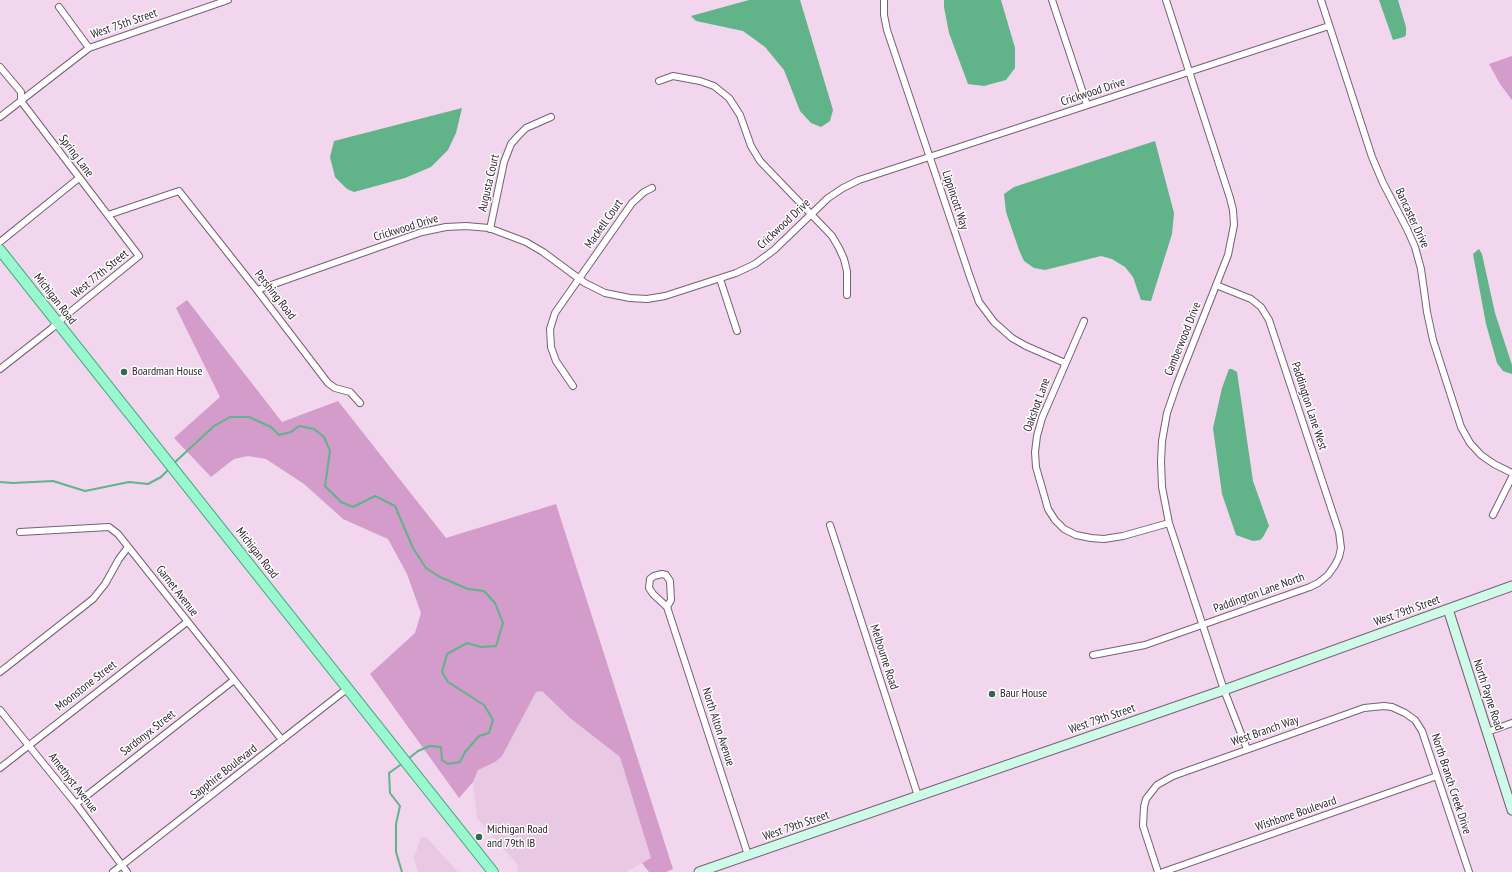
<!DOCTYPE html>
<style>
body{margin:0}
canvas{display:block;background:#f1d6ed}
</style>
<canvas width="1512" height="872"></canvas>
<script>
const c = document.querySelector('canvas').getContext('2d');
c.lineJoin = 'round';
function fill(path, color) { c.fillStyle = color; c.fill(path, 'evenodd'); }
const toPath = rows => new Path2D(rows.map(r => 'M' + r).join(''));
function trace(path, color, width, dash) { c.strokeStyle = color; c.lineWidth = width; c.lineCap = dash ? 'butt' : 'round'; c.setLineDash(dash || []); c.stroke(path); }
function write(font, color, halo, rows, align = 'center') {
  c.font = font + ' "PT Sans Narrow",sans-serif'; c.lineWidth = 3; c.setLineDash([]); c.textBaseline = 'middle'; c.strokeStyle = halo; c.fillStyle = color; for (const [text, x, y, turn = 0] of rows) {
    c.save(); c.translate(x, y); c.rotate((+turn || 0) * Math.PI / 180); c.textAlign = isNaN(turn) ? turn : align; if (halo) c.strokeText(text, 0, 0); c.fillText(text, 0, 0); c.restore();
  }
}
const built = toPath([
 [542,691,570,718,620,757,651,858,626,872,518,872,517,864,477,818,473,782,478,770,495,762,536,692],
 [421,837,427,838,458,872,418,872,414,858]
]);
const green = toPath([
 [1512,56,1512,100,1500,84,1489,64],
 [187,300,282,422,338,401,446,538,556,504,673,869,666,872,649,872,642,863,651,858,620,757,570,718,542,691,536,692,502,756,495,762,478,770,473,782,459,798,370,674,415,633,421,613,407,574,388,539,343,519,304,484,266,459,248,456,234,459,211,477,174,438,220,397,176,308]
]);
const water = toPath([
 [749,0,800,0,833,110,830,121,821,127,811,123,800,111,784,70,765,47,743,31,696,21,691,16],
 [944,0,1001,0,1015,48,1015,68,1006,80,984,86,968,84,949,33,944,7],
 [1379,0,1398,0,1406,27,1406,35,1404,37,1393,40],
 [462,108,456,133,448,150,431,167,405,178,354,192,347,189,335,177,330,157,334,141],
 [1155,141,1174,213,1172,234,1151,301,1141,300,1133,277,1125,267,1112,259,1101,256,1045,270,1034,268,1024,261,1019,250,1006,212,1004,194,1014,187],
 [1479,249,1482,254,1495,313,1512,365,1512,374,1503,371,1497,363,1486,324,1473,254],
 [1229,369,1232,369,1237,372,1253,481,1269,526,1263,537,1260,540,1253,541,1236,535,1222,494,1213,428,1222,388]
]);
const stream = toPath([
 [173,464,214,426,230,417,249,417,271,427,279,435,291,432,299,426,314,429,324,437,330,451,325,486,341,502,353,507,375,496,395,506,413,548,426,568,440,577,468,589,484,591,495,603,503,623,496,646,481,647,467,643,447,654,442,672,448,682,484,705,493,720,489,733,479,736,465,752,460,762,448,764,442,760,441,747,430,746,418,751,408,759],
 [0,482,13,483,53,481,85,491,129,482,148,484,161,477,169,469],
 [402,872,396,852,396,824,400,806,390,793,389,773,403,763]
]);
const street = toPath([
 [884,0,884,15,887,30,970,277,979,302,994,322,1012,338,1026,346,1065,363],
 [1052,0,1087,105],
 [1166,0,1230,198,1233,210,1234,225,1228,255,1177,384,1167,413,1162,441,1161,462,1162,487,1169,523,1224,690,1247,749],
 [1321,0,1372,157,1383,183,1407,229,1415,247,1421,269,1427,312,1433,340,1461,427,1470,443,1481,455,1494,464,1512,473],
 [59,7,89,48],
 [0,67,21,92,21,101,139,256,64,317,51,329,0,369],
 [659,81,673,76,700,81,714,86,729,98,740,115,751,146,760,161,832,236,839,248,844,259,847,271,847,295],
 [0,117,89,48,228,0],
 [108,215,179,191,257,290,328,383,335,388,350,392,360,403],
 [490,229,504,162,511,144,518,136,526,128,551,117],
 [0,242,79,178],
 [720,279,737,331],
 [257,290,422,232,446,227,466,226,489,228,526,242,543,252,585,283,605,293,630,298,647,299,665,296,736,273,755,264,774,250,828,198,843,188,859,180,1329,26],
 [1084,321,1042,418,1037,436,1035,452,1036,467,1048,509,1055,520,1064,529,1076,535,1091,538,1104,539,1123,536,1169,523],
 [573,386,556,361,551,347,550,329,555,313,632,203,644,192,652,188],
 [1493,515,1512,477],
 [830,525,918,796],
 [20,532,109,527,118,534,282,740],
 [667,607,653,594,649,588,650,579,654,576,662,574,666,575,670,581,671,600,667,607,748,855],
 [1093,655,1145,645,1310,587,1318,583,1328,575,1335,565,1339,557,1341,548,1339,532,1269,320,1261,307,1251,299,1216,285],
 [0,672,93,599,105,584,119,559,128,547],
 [0,710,76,804,127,872],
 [1487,732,1512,723],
 [0,768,187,622],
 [76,804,234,680],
 [113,872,348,688],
 [1158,872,1143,826,1144,807,1146,799,1157,785,1173,776,1364,708,1384,706,1392,707,1405,713,1415,720,1422,731,1469,872],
 [1163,872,1437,776]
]);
const secondary = toPath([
 [1448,609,1512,810],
 [699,872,1224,690,1512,586]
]);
const primary = toPath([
 [0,250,493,872]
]);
const markers = [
 [124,372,4,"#33684e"],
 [992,694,4,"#33684e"],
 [479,837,4,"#33684e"]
];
const streetNames = [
 ["West 75th Street",124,24,-19],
 ["Crickwood Drive",1093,92,-18],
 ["Spring Lane",76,156,53],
 ["Augusta Court",489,183,-77],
 ["Lippincott Way",955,200,72],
 ["Bancaster Drive",1412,218,65],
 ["Mackell Court",604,224,-55],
 ["Crickwood Drive",784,224,-43],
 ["Crickwood Drive",406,228,-17],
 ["West 77th Street",100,274,-39],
 ["Pershing Road",275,295,52],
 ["Michigan Road",55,299,52],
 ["Camberwood Drive",1183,339,-68],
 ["Oakshot Lane",1037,405,-70],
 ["Paddington Lane West",1309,406,72],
 ["Michigan Road",257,553,52],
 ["Garnet Avenue",177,591,52],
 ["Paddington Lane North",1259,593,-20],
 ["West 79th Street",1407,611,-20],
 ["Melbourne Road",884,657,72],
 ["Moonstone Street",86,686,-38],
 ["North Payne Road",1488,695,72],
 ["West 79th Street",1102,719,-19],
 ["North Alton Avenue",718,727,72],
 ["West Branch Way",1265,731,-19],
 ["Sardonyx Street",148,733,-38],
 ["Sapphire Boulevard",224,772,-38],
 ["Amethyst Avenue",73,783,52],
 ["North Branch Creek Drive",1451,784,72],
 ["Wishbone Boulevard",1296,814,-19],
 ["West 79th Street",796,826,-19]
];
const poiNames = [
 ["Boardman House",132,372],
 ["Baur House",1000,694],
 ["Michigan Road",487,830],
 ["and 79th IB",487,844]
];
fill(built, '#e8c8e3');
fill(green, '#d39ccb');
fill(water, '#61b38a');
trace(stream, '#61b38a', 2);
trace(street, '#786074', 8);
trace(secondary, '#786074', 11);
trace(primary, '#49ab82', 12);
trace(street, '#fff', 6);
trace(secondary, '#cdfbe7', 9);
trace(primary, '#9af8ce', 10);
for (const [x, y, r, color] of markers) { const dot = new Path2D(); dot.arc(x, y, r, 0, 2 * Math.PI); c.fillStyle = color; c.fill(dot); trace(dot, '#fff', 1.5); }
write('12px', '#30262f', '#fff', streetNames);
write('12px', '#30262f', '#fff', poiNames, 'left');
</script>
